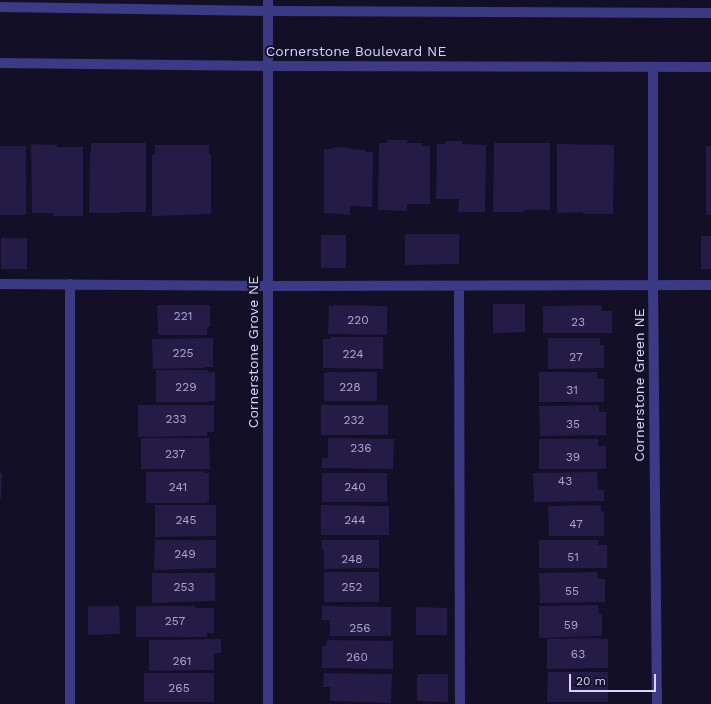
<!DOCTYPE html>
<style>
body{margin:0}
#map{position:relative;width:711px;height:704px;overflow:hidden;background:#130f26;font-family:"Work Sans",sans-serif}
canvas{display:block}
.scale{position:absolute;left:569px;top:674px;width:87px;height:18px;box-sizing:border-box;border:2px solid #d9d4ff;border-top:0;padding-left:5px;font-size:12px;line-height:14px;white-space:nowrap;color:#d9d4ff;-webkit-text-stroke:3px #130f26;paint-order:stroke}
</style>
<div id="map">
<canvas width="711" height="704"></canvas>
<div class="scale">20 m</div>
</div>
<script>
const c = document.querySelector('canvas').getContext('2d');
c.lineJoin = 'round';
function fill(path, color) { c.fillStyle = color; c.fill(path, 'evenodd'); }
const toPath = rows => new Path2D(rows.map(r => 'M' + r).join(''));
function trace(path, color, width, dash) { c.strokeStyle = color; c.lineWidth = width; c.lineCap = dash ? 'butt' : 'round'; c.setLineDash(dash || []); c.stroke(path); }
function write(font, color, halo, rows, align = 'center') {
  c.font = font + ' "Work Sans",sans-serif'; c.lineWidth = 4; c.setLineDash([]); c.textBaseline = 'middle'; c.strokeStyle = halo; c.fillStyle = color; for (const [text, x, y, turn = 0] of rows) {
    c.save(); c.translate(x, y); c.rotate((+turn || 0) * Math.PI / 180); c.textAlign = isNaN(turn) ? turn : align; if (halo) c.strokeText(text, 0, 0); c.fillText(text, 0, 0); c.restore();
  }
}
const building = toPath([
 [387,140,407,140,407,143,422,143,421,146,430,146,430,204,407,204,407,211,378,210,379,143,387,143],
 [445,141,462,141,462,144,486,145,485,212,458,212,459,199,436,199,437,144,445,144],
 [91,143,146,143,146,212,121,212,121,213,89,213,90,153,91,153],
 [494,143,550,143,550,210,524,210,524,212,493,212],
 [31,144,57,145,57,147,83,147,83,216,53,216,53,213,32,213],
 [557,144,614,145,613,214,583,214,583,212,557,213],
 [155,145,209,145,209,154,211,154,211,214,152,216,152,155,155,155],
 [0,146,26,146,26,215,0,215],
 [706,146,711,146,711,215,706,215],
 [333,147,351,148,351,149,365,150,365,152,373,152,372,207,350,206,350,215,324,213,324,149,333,149],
 [405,234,459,234,459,264,405,265],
 [321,235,346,235,346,268,321,268],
 [701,236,711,236,711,269,701,269],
 [1,238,27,238,27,269,1,269],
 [493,304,525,304,525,332,493,333],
 [157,305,210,305,210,327,207,327,207,335,158,335],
 [335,305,387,306,387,335,328,334,329,306,335,306],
 [601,305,602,311,612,311,612,333,543,333,543,306],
 [331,337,383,337,383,369,323,368,323,339,331,339],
 [213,338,213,367,205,367,205,368,153,369,152,339],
 [548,338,600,338,600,345,604,345,604,368,548,369],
 [156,370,208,370,208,372,215,372,215,401,208,401,208,402,156,402],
 [327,372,377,372,377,401,324,401,324,373,327,373],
 [539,372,597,372,597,379,604,379,604,402,539,402],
 [138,405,214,405,214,432,207,432,207,436,138,437],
 [321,405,388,405,388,435,321,435],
 [599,405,599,412,606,412,606,435,540,436,539,406],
 [141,438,209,438,210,469,141,469],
 [328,438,394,439,393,469,322,468,322,458,328,458],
 [539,439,598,439,598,446,606,446,606,469,539,469],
 [205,471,205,473,209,473,209,501,207,501,207,503,146,503,146,472],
 [597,472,598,490,604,490,604,501,534,502,533,473],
 [0,473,2,473,1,499,0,499],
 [322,473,387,473,387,502,322,502],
 [155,505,216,505,216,536,155,537],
 [321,505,389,506,389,535,321,535],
 [601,505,601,512,604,511,604,536,549,536,548,506],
 [155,540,216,540,216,568,154,570],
 [322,540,379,540,379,568,324,569,324,550,322,550],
 [539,540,598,540,598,545,607,545,607,568,539,568],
 [327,572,379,572,379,602,324,602,324,573],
 [597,572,598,579,605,579,605,602,540,603,539,573],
 [152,573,215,573,215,601,152,603],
 [598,605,599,614,602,614,602,636,539,638,539,606],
 [88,606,119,606,120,634,88,635],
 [136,606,195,606,195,608,214,608,214,633,207,633,207,637,136,637],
 [322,606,391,607,391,636,330,636,330,620,322,620],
 [416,607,447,608,447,635,416,635],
 [600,638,601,639,608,639,608,668,547,669,547,639],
 [221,639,221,653,214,653,214,670,149,671,149,640],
 [327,640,393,641,393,669,322,668,322,646,326,646],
 [548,672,608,672,608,702,547,702],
 [144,673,214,673,214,702,144,702],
 [324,673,392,674,391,703,330,701,330,687,323,687],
 [417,674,448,674,448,702,417,701]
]);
const service = toPath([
 [0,284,268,286,711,285],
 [70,284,70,704],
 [459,286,460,704]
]);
const minor = toPath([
 [268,0,268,704],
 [653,67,653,286,657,704]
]);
const tertiary = toPath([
 [0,7,268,11,711,13],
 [0,63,268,66,711,67]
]);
const numberNames = [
 ["221",183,316],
 ["220",358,320],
 ["23",578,322],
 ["225",183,353],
 ["224",353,354],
 ["27",576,357],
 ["229",186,387],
 ["228",350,387],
 ["31",572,390],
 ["233",176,419],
 ["232",354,420],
 ["35",573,424],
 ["236",361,448],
 ["237",175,454],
 ["39",573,457],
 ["43",565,481],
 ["241",178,487],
 ["240",355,487],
 ["245",186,520],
 ["244",355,520],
 ["47",576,524],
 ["249",185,554],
 ["51",573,557],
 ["248",352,559],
 ["253",184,587],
 ["252",352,587],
 ["55",572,591],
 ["257",175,621],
 ["59",571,625],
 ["256",360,628],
 ["63",578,654],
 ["260",357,657],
 ["261",182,661],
 ["265",179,688]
];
const streetNames = [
 ["Cornerstone Boulevard NE",356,52],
 ["Cornerstone Grove NE",254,352,-90],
 ["Cornerstone Green NE",640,385,-90]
];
fill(building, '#241b47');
trace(service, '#3d3a85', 10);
trace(minor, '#3d3a85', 10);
trace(tertiary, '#3d3a85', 10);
write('12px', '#aca6d1', null, numberNames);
write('14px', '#d9d4ff', '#130f26', streetNames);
</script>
